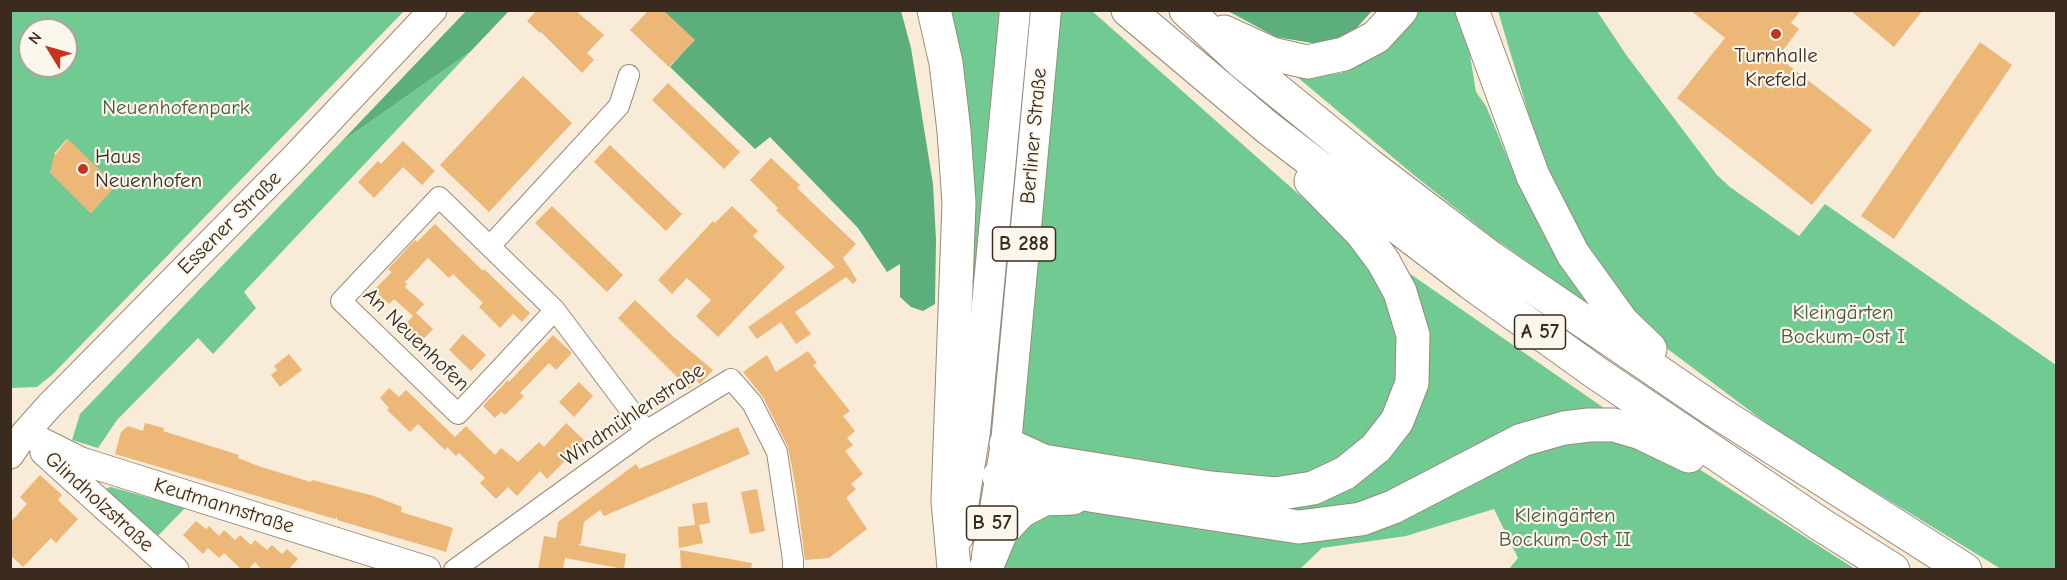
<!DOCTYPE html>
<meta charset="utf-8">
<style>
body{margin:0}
#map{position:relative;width:2067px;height:580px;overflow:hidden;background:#f8ebd8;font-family:"Comic Neue",sans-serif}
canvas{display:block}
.frame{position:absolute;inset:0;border:12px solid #3b2a1e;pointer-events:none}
.north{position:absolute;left:18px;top:18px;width:60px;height:60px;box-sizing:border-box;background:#fbf7ec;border:2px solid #aea59a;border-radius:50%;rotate:307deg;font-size:16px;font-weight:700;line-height:24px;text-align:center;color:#3b2a1e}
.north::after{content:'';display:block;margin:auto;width:21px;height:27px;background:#c8321e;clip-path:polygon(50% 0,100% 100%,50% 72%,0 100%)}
</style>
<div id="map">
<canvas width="2067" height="580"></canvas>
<div class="frame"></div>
<div class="north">N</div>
</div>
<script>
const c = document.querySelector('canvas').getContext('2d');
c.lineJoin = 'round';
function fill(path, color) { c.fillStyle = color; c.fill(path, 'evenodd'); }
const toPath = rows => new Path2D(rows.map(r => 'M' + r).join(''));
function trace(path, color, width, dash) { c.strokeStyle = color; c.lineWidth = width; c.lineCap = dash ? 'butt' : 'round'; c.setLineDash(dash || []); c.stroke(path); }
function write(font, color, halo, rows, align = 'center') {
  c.font = font + ' "Comic Neue",sans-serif'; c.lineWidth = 4.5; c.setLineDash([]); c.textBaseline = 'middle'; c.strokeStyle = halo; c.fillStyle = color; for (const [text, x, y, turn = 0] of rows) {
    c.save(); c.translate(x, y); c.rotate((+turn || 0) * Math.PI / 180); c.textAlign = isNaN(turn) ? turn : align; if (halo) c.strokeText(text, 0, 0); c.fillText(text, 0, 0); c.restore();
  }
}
const green = toPath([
 [11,11,404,11,53,374,37,387,11,388],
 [30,30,66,30,66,66,30,66],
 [67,139,115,185,91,213,50,172,61,160,54,154],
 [942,11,1092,11,1312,206,1604,408,1855,569,1509,569,1518,558,1494,509,1406,536,1322,548,1300,569,1003,569,1023,437,962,352],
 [1414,11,1459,11,1469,49,1476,92,1486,106,1508,159,1551,246,1590,306,1491,236,1415,176,1296,76,1341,73,1370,59,1395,37],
 [1498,11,1597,11,1627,56,1717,175,1730,187,1799,236,1825,204,2056,365,2056,569,2001,569,1781,434,1657,341,1586,250,1544,166],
 [470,52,244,292,256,308,213,354,198,338,117,420,98,448,72,440,80,414,341,142],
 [111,487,185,508,154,540,106,493,107,488]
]);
const forest = toPath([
 [466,11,509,11,470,52,341,142],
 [663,11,901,11,911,48,933,184,936,240,935,304,923,311,911,307,900,297,900,264,887,272,858,228,770,137,755,149,670,67,694,40],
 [1228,11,1372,11,1351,34,1318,44,1276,37]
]);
const building = toPath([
 [537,10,575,10,604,35,587,53,594,60,582,73,541,32,540,33,527,21],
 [649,10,663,10,695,40,669,67,630,30],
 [1690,10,1801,10,1791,23,1799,29,1778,57,1872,130,1812,205,1677,98,1725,38],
 [1850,10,1923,10,1894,47],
 [1980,42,2012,65,1894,239,1861,216],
 [523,76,572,123,489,212,440,165],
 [668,83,740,152,724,169,652,100],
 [68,139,116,186,91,213,50,173,54,156],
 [403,141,435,171,422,185,403,167,374,198,358,182,378,161,381,164],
 [610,145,682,214,666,231,594,162],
 [771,158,800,185,797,188,856,244,843,258,857,280,853,284,846,277,795,312,811,334,796,344,781,322,757,339,748,327,835,267,776,210,778,208,750,180],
 [552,206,623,275,607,292,535,223],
 [732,206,758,231,753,236,785,267,718,337,696,316,711,300,687,278,672,294,658,280,713,221,715,223],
 [435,224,483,271,484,269,530,313,522,322,513,314,500,328,479,307,483,303,453,274,449,278,428,258,405,282,407,284,405,287,424,304,416,313,433,329,416,347,399,331,413,316,394,299,389,304,374,290,392,272,388,269,415,240,417,242],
 [635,300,676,339,713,370,700,384,697,381,689,389,618,318],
 [463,334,486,355,471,371,449,350],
 [553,335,572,353,556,370,549,363,520,393,524,396,505,415,501,412,495,418,483,406,508,380,509,382],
 [808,351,817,363,813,365,850,411,843,416,855,431,847,438,853,445,845,451,863,474,851,484,856,489,847,497,847,499,867,529,829,558,805,560,796,489,788,447,763,397,743,372,767,355,776,372],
 [289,354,302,370,280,387,271,375,277,370,274,366],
 [579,382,593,396,574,417,559,402],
 [389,388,399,397,406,390,455,437,466,426,495,455,501,448,518,462,539,442,544,447,566,423,585,441,547,479,540,471,517,496,508,487,496,499,480,483,485,478,459,453,456,456,447,447,445,450,418,424,410,432,387,410,389,408,380,398],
 [145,423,164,428,163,431,239,455,238,458,261,467,311,482,312,480,374,496,402,507,401,512,453,528,446,552,337,520,337,517,335,519,115,454,121,432,128,426,143,431],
 [738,427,750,454,604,516,600,510,584,522,581,543,578,545,626,554,624,569,565,558,563,570,538,570,544,536,556,538,558,522,636,464,639,469],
 [40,475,62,495,58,500,78,519,56,543,51,538,23,567,10,555,10,523,27,504,20,497],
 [757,489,765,531,750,534,741,492],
 [707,502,710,523,699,525,703,543,679,548,678,527,695,525,692,504],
 [196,521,206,529,209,526,219,536,224,530,235,540,240,535,251,545,255,540,267,550,272,545,282,554,287,549,298,559,288,570,262,570,255,562,248,570,242,570,224,553,219,558,208,548,203,554,183,535],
 [680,550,752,563,751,570,681,570]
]);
const street = toPath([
 [490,246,619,106,629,75],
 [555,310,458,414,341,301,439,197,555,310,646,431],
 [454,570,646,431,731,379,752,403,777,452,793,560,793,570]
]);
const secondary = toPath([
 [25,433,81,461,427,570],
 [44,452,175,570],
 [10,455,25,433,50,405,292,160,433,10]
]);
const primary = toPath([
 [958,537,975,431,1015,10],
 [987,556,1006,444,1046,10]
]);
const highway = toPath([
 [934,10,946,63,954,131,959,203,948,501,954,568],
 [1128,10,1268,128,1471,283,1595,372,1820,524,1893,570],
 [1186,10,1242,62,1369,165,1491,258,1714,410,1965,570],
 [1472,10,1533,176,1573,254,1622,322,1650,349],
 [1224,32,1272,54,1307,62,1344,54,1376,37,1401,10],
 [1006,444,1043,461,1210,488,1275,494,1313,488,1345,473,1376,448,1397,421,1412,383,1413,335,1400,292,1383,261,1362,233,1311,181],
 [999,477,1096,496,1299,527,1361,519,1393,507,1522,440,1564,428,1589,425,1614,425,1641,433,1689,456],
 [985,570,1001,532,1021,511,1044,499,1073,498]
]);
const markers = [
 [1776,34,6,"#c8321e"],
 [83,169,6,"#c8321e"]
];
const shields = [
 [1024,244,63],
 [1540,332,51],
 [992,523,51]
];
const shieldNames = [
 ["B 288",1024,244],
 ["A 57",1540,332],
 ["B 57",992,523]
];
const poiNames = [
 ["Turnhalle",1776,56],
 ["Krefeld",1776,80],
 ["Haus",95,157,"left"],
 ["Neuenhofen",95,181,"left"]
];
const parkNames = [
 ["Neuenhofenpark",176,108],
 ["Kleingärten",1843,313],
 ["Bockum-Ost I",1843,337],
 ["Kleingärten",1565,516],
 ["Bockum-Ost II",1565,540]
];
const streetNames = [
 ["Berliner Straße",1034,136,-85],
 ["Essener Straße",230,223,-45],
 ["An Neuenhofen",416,340,44],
 ["Windmühlenstraße",633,415,-34],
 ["Glindholzstraße",99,502,42],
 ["Keutmannstraße",224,506,17]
];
fill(green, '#70ca92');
fill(forest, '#5cae7c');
fill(building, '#ecb777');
trace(street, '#9a8a7b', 22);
trace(secondary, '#9a8a7b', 29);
trace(primary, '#9a8a7b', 32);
trace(highway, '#9a8a7b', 35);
trace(street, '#fff', 20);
trace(secondary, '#fff', 27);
trace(primary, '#fff', 30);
trace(highway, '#fff', 33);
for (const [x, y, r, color] of markers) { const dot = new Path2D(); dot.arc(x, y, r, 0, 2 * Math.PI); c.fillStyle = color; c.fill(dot); trace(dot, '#fbf7ec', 2); }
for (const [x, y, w] of shields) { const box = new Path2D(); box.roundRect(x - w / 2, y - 17, w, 34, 4.5); c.fillStyle = '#fbf7ec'; c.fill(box); trace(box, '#3b2a1e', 1.5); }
write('bold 20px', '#3b2a1e', null, shieldNames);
write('21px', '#3b2a1e', '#fbf7ec', poiNames);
write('21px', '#4b5a41', '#fbf7ec', parkNames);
write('21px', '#3b2a1e', '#fbf7ec', streetNames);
</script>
